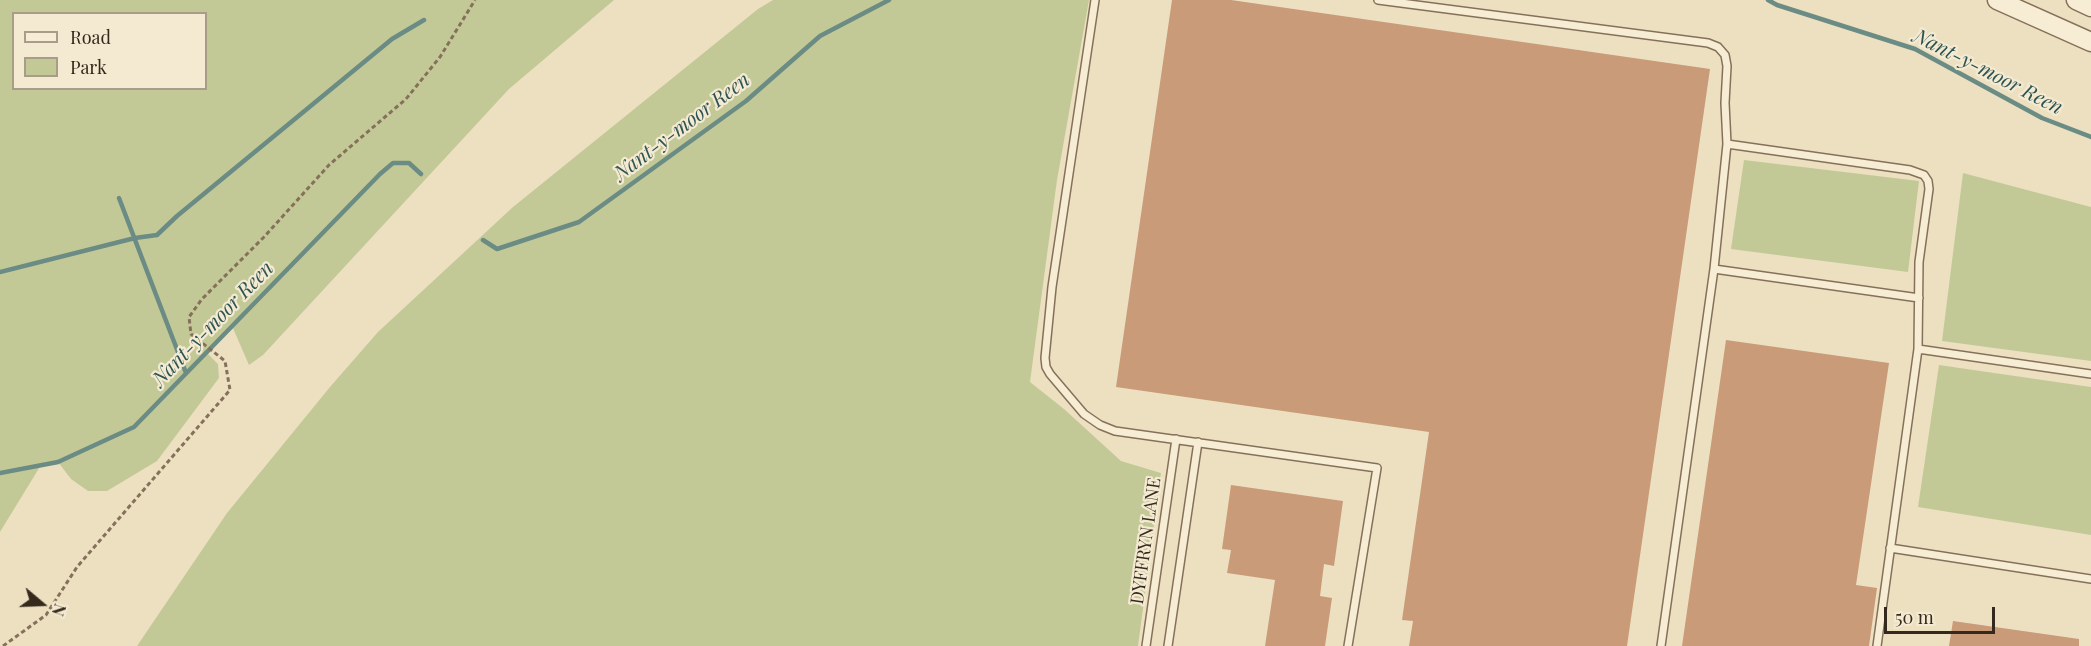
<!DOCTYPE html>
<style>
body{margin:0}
#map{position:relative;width:2091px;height:646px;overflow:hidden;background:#ece0c1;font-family:"Playfair Display",serif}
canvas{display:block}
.legend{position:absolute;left:12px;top:12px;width:195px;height:78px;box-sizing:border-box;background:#f4ead1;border:2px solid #a89d89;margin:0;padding:8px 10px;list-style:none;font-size:18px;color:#35291d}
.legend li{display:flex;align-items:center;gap:12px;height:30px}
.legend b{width:30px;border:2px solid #a89d89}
.north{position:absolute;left:12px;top:574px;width:60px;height:60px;-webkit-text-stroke:4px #f4ead1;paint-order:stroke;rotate:109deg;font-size:16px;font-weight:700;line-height:24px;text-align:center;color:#35291d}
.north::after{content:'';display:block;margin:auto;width:21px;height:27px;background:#35291d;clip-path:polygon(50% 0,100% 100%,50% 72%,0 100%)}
.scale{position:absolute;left:1884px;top:607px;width:111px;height:27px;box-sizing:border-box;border:3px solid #35291d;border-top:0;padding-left:8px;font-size:18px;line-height:21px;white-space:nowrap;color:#35291d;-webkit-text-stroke:4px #f4ead1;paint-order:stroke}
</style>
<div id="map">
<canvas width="2091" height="646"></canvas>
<ul class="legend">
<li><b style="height:8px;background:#f7edd4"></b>Road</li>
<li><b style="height:16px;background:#c3c996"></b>Park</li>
</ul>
<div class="north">N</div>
<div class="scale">50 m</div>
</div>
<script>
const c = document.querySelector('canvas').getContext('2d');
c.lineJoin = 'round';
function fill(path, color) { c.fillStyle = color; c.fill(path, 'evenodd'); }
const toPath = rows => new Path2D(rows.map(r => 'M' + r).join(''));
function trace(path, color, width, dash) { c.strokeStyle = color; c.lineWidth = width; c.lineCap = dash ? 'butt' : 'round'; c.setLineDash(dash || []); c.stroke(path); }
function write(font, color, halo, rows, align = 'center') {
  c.font = font + ' "Playfair Display",serif'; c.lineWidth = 4.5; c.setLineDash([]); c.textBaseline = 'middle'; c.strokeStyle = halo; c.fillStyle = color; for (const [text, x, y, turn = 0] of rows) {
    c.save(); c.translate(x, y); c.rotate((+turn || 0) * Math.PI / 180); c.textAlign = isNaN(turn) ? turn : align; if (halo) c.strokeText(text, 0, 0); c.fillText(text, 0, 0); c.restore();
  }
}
const green = toPath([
 [0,0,614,0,509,89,263,355,249,365,232,326,206,352,218,364,219,378,157,461,107,491,88,491,71,479,58,462,41,465,0,532],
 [14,14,206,14,206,88,14,88],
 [773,0,1089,0,1057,180,1030,382,1064,409,1121,461,1161,473,1138,646,137,646,227,513,330,387,378,332,513,207,758,9],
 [1744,160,1919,181,1908,272,1731,249],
 [1963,173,2091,207,2091,361,1942,341],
 [1939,365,2091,387,2091,535,1918,507]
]);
const stream = toPath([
 [1768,0,1777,5,1915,49,2042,118,2091,137],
 [119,198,186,373],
 [483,240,497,249,579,222,746,101,820,36,889,0],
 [0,272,135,238,157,235,177,216,392,39,424,20],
 [0,473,58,462,134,427,380,174,393,163,409,163,421,174]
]);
const building = toPath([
 [1172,0,1231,0,1710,69,1627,646,1409,646,1413,621,1402,620,1429,432,1116,387],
 [1726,340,1889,363,1856,585,1877,588,1869,646,1682,646],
 [1231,485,1343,501,1334,566,1324,564,1320,596,1332,598,1325,646,1265,646,1275,580,1227,573,1231,550,1222,549],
 [1953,621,2079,639,2079,646,1949,646]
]);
const path = toPath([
 [3,646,46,615,77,567,230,390,225,361,191,334,189,317,202,299,264,237,329,165,406,99,440,57,475,0]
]);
const service = toPath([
 [1095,0,1052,287,1045,358,1046,367,1050,374,1084,414,1100,425,1115,431,1377,468,1348,646],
 [1378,0,1708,43,1718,47,1725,55,1727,66,1725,103,1727,144,1714,269,1661,646],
 [1727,144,1910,170,1924,175,1928,181,1929,189,1919,262,1918,349,1877,646],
 [1714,269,1919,298],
 [1918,349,2091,374],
 [1890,548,2091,579],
 [1146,646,1176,439],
 [1168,646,1198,442]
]);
const tertiary = toPath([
 [1997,0,2091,42],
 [2076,0,2091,7]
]);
const streetNames = [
 ["DYFFRYN LANE",1146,541,-82]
];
const waterNames = [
 ["Nant-y-moor Reen",1988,72,27],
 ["Nant-y-moor Reen",682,127,-37],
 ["Nant-y-moor Reen",213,324,-46]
];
fill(green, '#c3c996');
trace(stream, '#6b8c84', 4.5);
fill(building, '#c99b79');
trace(service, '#85715a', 10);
trace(tertiary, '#85715a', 21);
trace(path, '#85715a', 3, [4.5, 3]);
trace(service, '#f7edd4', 7);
trace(tertiary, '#f7edd4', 18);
write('18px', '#35291d', '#f4ead1', streetNames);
write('italic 20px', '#2d5452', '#f4ead1', waterNames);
</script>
